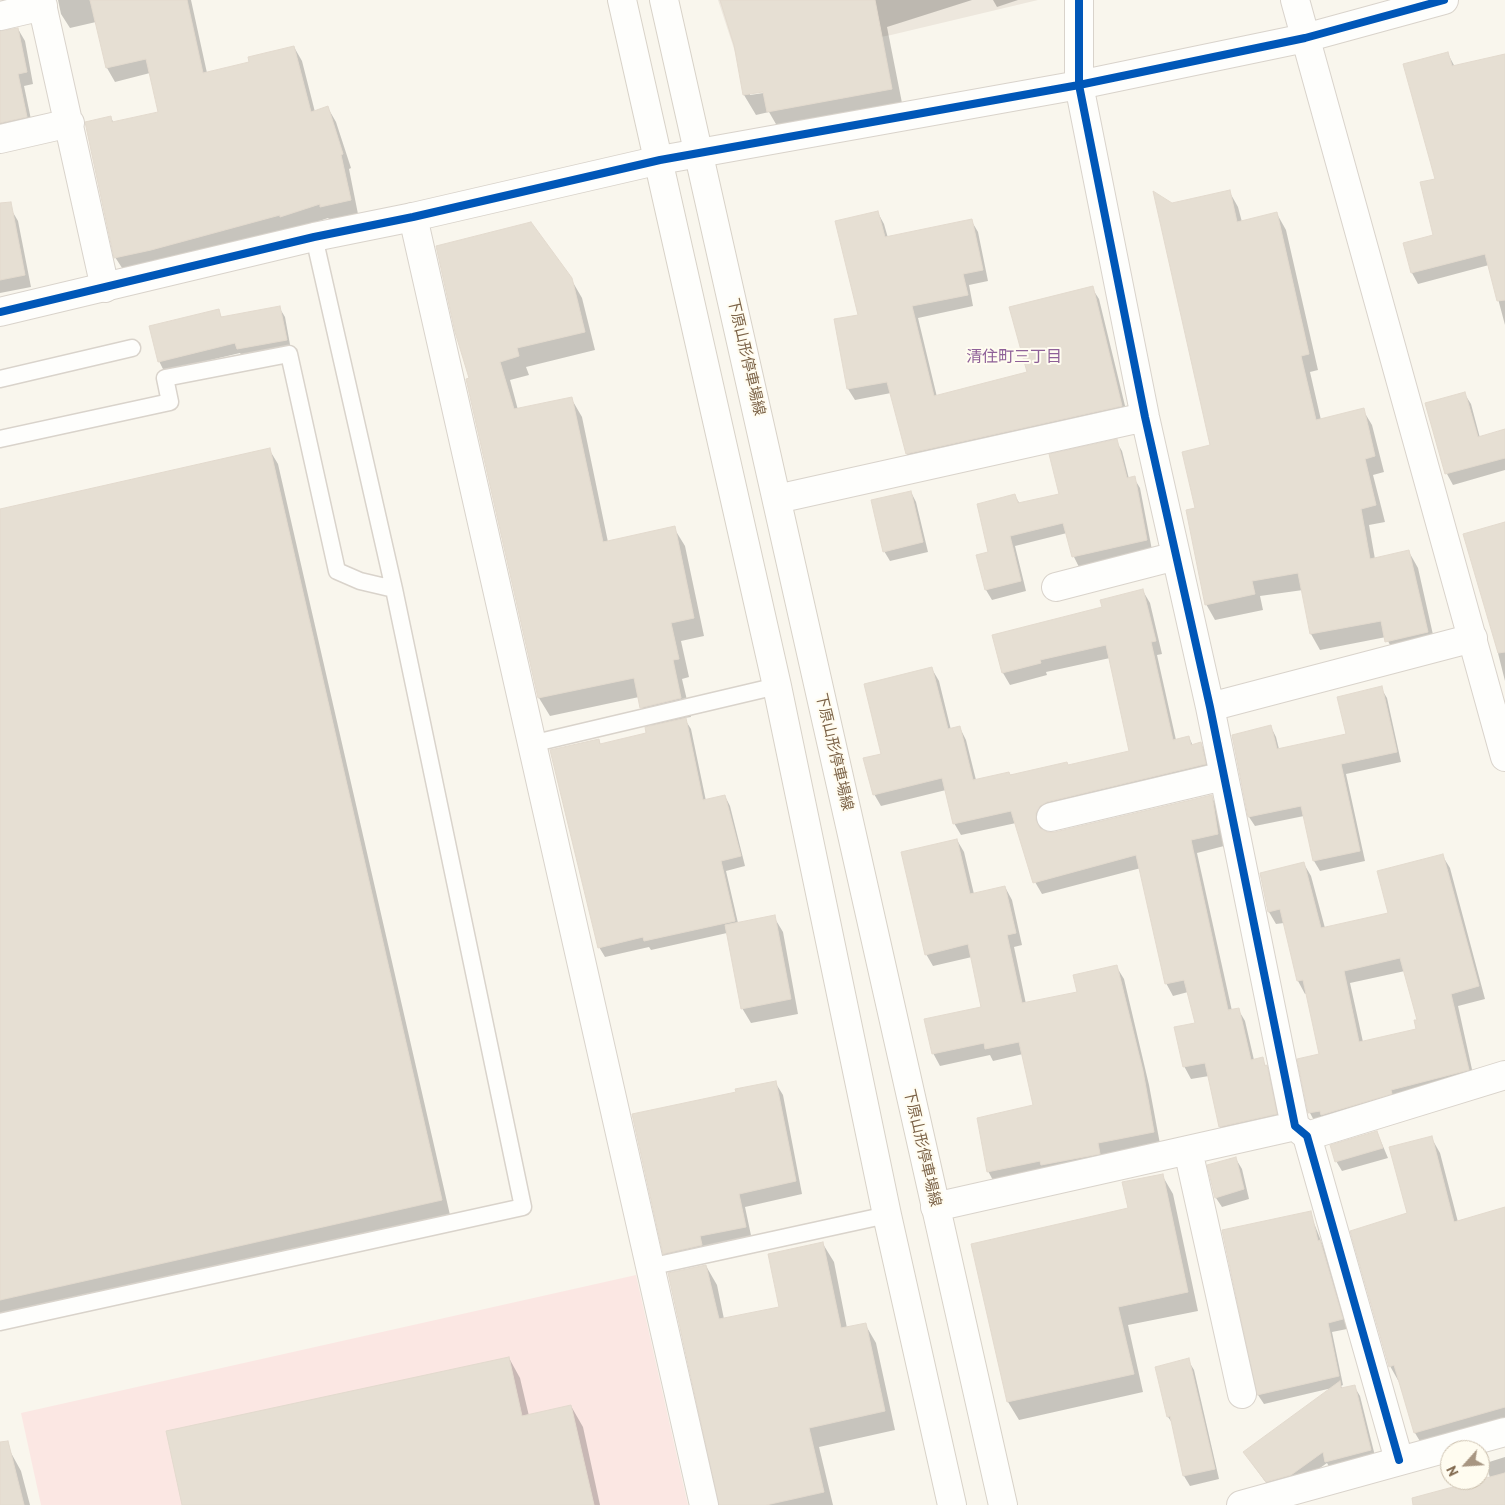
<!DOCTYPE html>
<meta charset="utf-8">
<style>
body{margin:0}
#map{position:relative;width:1505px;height:1505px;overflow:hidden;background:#f9f6ed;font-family:"PT Sans",sans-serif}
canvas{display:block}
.north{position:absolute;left:1440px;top:1440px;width:50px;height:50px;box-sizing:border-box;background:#fffcf0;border:1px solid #cbbfad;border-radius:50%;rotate:244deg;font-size:14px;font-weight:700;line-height:20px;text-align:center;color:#7c6348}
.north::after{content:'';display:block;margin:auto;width:18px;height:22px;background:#a89682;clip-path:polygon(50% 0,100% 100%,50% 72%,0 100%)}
</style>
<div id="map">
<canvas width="1505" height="1505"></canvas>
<div class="north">N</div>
</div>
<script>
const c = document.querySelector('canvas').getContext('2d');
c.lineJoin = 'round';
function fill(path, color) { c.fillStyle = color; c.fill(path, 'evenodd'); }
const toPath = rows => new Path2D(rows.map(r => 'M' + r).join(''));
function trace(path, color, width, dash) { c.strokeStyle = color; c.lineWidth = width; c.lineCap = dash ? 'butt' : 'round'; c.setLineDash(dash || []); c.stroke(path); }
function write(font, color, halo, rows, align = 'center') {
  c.font = font + ' "PT Sans","Noto Sans JP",sans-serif'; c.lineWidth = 4; c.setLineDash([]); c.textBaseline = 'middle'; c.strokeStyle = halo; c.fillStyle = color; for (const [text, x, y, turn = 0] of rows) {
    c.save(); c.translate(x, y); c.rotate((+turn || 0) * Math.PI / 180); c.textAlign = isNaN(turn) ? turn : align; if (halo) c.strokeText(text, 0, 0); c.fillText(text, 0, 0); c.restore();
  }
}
const industrial = toPath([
 [718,0,1038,0,891,35,739,64]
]);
const medical = toPath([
 [636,1275,688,1505,41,1505,21,1413]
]);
const shadow = toPath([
 [58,0,191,0,207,73,251,62,294,47,302,61,315,112,328,108,336,122,351,168,349,169,358,214,330,220,328,218,290,231,288,229,160,264,124,271,115,257,111,118,114,123,159,113,150,73,115,82,107,68,96,22,70,28,61,14],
 [721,0,972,0,887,27,903,108,780,131,769,112,756,115,744,95,735,44],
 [769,89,770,92,750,95,750,93],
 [993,0,1018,0,997,7],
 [18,29,25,41,33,84,24,86,33,129,0,138,0,32],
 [1448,54,1455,67,1505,55,1505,325,1489,265,1418,284,1412,273,1405,244,1434,236,1436,180],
 [1229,191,1238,207,1242,222,1277,214,1286,230,1318,370,1310,372,1321,420,1363,410,1372,425,1384,472,1373,475,1385,522,1369,525,1375,559,1409,552,1418,568,1436,648,1396,657,1386,637,1320,650,1311,634,1303,590,1260,596,1263,610,1215,620,1206,604,1197,509,1212,446,1172,204],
 [0,205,11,209,18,221,31,287,0,293],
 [878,213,884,224,888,238,971,220,978,232,988,281,969,285,973,306,918,318,937,397,1029,373,1092,288,1099,299,1128,418,914,465,907,454,891,393,855,400,848,389],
 [571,279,582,298,595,350,526,367,529,375,510,380,518,410,571,398,582,417,608,542,674,528,685,546,704,636,681,641,689,677,682,679,691,717,684,718,691,729,706,801,725,796,730,806,745,866,726,871,738,923,774,917,783,932,798,1014,751,1023,742,1008,727,933,651,950,649,947,605,957,599,947,599,741,601,745,647,734,653,727,642,707,639,697,550,716,539,698,467,380],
 [279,307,285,317,291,350,244,359,240,353,164,371,159,361,218,310,222,318],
 [1464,393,1471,404,1480,438,1505,430,1505,470,1453,485,1447,474,1427,404],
 [1116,441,1122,451,1129,479,1134,478,1140,488,1152,550,1079,567,1074,557,1067,533,1015,546,1026,591,992,600,986,590,978,556,990,553,1015,496,1020,504,1061,495],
 [269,449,278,464,450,1215,0,1317,0,511],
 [911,492,916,502,928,552,890,561,884,551],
 [1505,523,1505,681,1479,578],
 [1143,591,1150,603,1162,654,1157,655,1176,740,1189,737,1193,746,1201,744,1208,756,1212,776,1043,825,1042,831,1055,833,1211,796,1218,808,1224,846,1197,853,1232,1011,1238,1009,1245,1021,1254,1060,1262,1059,1273,1079,1283,1126,1227,1139,1220,1127,1209,1076,1191,1079,1184,1066,1196,1024,1188,992,1173,996,1166,983,1141,868,1042,894,1035,882,1016,823,961,835,954,823,946,790,881,806,874,794,882,754,932,669,939,681,951,730,960,728,966,740,976,780,1068,766,1130,752,1110,658,1046,672,1047,675,1010,685,1003,673,993,635,1103,608],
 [1381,688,1387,698,1401,762,1346,774,1365,861,1320,871,1314,861,1304,816,1255,826,1249,817,1271,727,1276,737,1279,749,1347,735],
 [957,840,964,852,974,894,1005,887,1012,900,1022,945,1014,947,1026,1004,1079,993,1116,966,1124,979,1149,1085,1160,1144,995,1184,988,1171,1035,1106,1023,1054,993,1061,990,1055,940,1066,933,1053,983,1008,972,957,933,966,926,954],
 [1442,855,1450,868,1485,999,1458,1006,1475,1083,1317,1126,1310,1113,1299,1060,1320,1055,1307,993,1305,994,1298,981,1284,923,1276,924,1269,912,1261,874,1304,864,1311,876,1325,928,1390,914],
 [1405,971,1418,1020,1417,1030,1363,1042,1350,983],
 [775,1082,783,1095,802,1194,745,1207,752,1240,672,1266,664,1253,737,1093],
 [1377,1132,1388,1158,1342,1171,1336,1161],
 [1431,1137,1440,1153,1458,1222,1505,1208,1505,1425,1424,1448,1415,1433,1399,1382,1390,1366],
 [1236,1159,1242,1169,1249,1199,1222,1207,1216,1198],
 [1162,1175,1173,1194,1198,1311,1128,1325,1143,1392,1019,1420,1008,1402,973,1245,1129,1209],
 [1310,1213,1325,1251,1347,1329,1332,1332,1343,1385,1341,1386,1343,1389,1354,1386,1360,1396,1376,1460,1332,1472,1327,1463,1296,1485,1272,1491,1251,1462,1332,1388,1264,1404,1258,1395],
 [823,1244,834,1262,847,1328,865,1324,876,1343,895,1430,819,1447,833,1505,720,1505,706,1266,717,1285,724,1319,780,1308],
 [509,1358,520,1378,529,1416,571,1406,583,1427,600,1505,183,1505],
 [1188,1360,1194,1370,1219,1479,1190,1486,1184,1476,1173,1424,1168,1417,1156,1368],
 [10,1451,21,1471,30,1505,0,1505,0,1454],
 [1505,1457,1505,1505,1442,1505,1490,1478,1486,1463]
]);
const building = toPath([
 [90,0,187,0,203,73,249,62,248,57,294,46,311,112,328,106,343,154,341,155,351,200,320,207,320,204,280,217,280,215,151,250,114,258,85,122,111,116,112,122,158,112,146,59,106,68,90,0],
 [720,0,875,0,892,89,767,112,763,92,743,95,734,45,720,0],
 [18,28,27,72,18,74,27,117,0,123,0,31,18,28],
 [1448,52,1452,66,1505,54,1505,300,1497,301,1485,254,1411,273,1403,243,1433,235,1420,182,1435,179,1403,64,1448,52],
 [1230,190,1237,222,1277,212,1309,354,1301,356,1316,420,1364,408,1375,456,1365,459,1376,505,1361,509,1370,559,1409,550,1428,632,1385,642,1381,621,1310,634,1298,573,1252,581,1255,594,1205,605,1186,510,1195,508,1182,452,1210,445,1153,191,1172,203,1230,190],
 [11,202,25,275,0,280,0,203,11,202],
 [878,211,885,237,972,219,983,270,963,274,968,295,912,306,934,396,1027,372,1009,307,1093,286,1122,406,906,454,887,382,847,389,834,319,858,315,835,221,878,211],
 [531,222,572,278,585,332,517,348,519,356,500,362,514,409,572,397,603,542,675,526,694,618,671,623,679,659,673,660,681,698,640,708,634,678,538,698,466,379,469,378,455,332,436,246,531,222],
 [280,306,287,340,237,349,235,343,158,362,149,326,219,309,221,317,280,306],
 [1465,392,1478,437,1505,429,1505,458,1445,474,1425,403,1465,392],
 [1117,439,1127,478,1135,476,1147,540,1072,557,1063,523,1010,536,1021,581,985,590,976,555,988,552,977,504,1015,494,1018,503,1059,494,1049,454,1117,439],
 [270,448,442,1200,0,1300,0,509,270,448],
 [911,491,923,542,883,552,871,500,911,491],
 [1505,522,1505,652,1498,653,1463,534,1505,522],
 [1143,589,1156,641,1151,642,1173,740,1189,736,1191,745,1201,742,1206,764,1047,802,1040,806,1036,813,1036,820,1040,828,1047,832,1055,832,1212,795,1218,834,1191,840,1228,1010,1239,1008,1251,1060,1263,1057,1265,1066,1267,1065,1277,1114,1219,1127,1205,1063,1183,1067,1174,1027,1195,1023,1184,980,1165,984,1136,855,1033,883,1011,811,953,824,942,778,873,795,863,758,881,754,864,684,932,667,948,729,960,726,973,780,1009,772,1010,775,1067,762,1068,765,1129,751,1106,645,1040,660,1041,663,1002,673,992,635,1102,607,1100,600,1143,589],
 [1382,686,1397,752,1341,764,1360,851,1313,861,1301,806,1248,817,1232,735,1271,725,1277,749,1346,734,1337,697,1382,686],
 [686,718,703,800,725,795,741,856,721,861,735,921,644,941,643,937,598,948,550,750,599,739,600,744,646,733,645,727,686,718],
 [957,839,970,894,1005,886,1016,933,1007,935,1022,1003,1077,992,1073,975,1117,965,1143,1071,1154,1132,1098,1143,1100,1154,1041,1165,1040,1161,987,1172,977,1118,1033,1105,1019,1042,985,1049,984,1043,932,1054,924,1019,981,1007,968,944,925,955,901,852,957,839],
 [1443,854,1479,986,1451,994,1469,1070,1391,1090,1392,1094,1321,1115,1320,1111,1308,1113,1297,1059,1319,1054,1303,980,1297,981,1280,909,1268,912,1260,873,1304,862,1321,928,1388,913,1377,871,1443,854],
 [1400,958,1417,1020,1414,1020,1416,1029,1359,1042,1344,971,1400,958],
 [775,915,791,999,741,1009,725,925,775,915],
 [776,1081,796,1181,739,1194,746,1227,700,1236,702,1245,663,1254,632,1114,736,1092,735,1089,776,1081],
 [1377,1131,1383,1148,1335,1162,1330,1145,1377,1131],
 [1432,1136,1454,1222,1505,1207,1505,1407,1414,1433,1394,1365,1389,1367,1350,1231,1407,1213,1389,1147,1432,1136],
 [1236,1157,1244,1189,1215,1198,1207,1165,1236,1157],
 [1163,1174,1188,1292,1118,1307,1134,1374,1007,1402,971,1244,1128,1208,1122,1182,1163,1174],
 [1311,1211,1318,1241,1320,1240,1343,1319,1328,1323,1339,1376,1257,1395,1222,1230,1311,1211],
 [823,1242,841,1328,866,1323,885,1411,809,1428,824,1492,766,1505,719,1505,668,1273,706,1265,719,1319,779,1307,768,1254,823,1242],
 [509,1357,522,1416,571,1405,594,1505,182,1505,166,1431,509,1357],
 [1189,1358,1215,1469,1183,1476,1170,1416,1167,1417,1155,1367,1189,1358],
 [1340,1381,1341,1388,1355,1385,1371,1450,1325,1462,1323,1452,1291,1475,1266,1482,1243,1452,1340,1381],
 [8,1441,24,1505,0,1505,0,1442,8,1441],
 [1505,1473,1505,1505,1413,1505,1412,1498,1505,1473]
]);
const service = toPath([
 [0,379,132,348],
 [0,439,170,402,165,378,289,354,337,571,360,581,394,589],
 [531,744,777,686],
 [649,1267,887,1215],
 [0,1322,523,1207,394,589,314,237]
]);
const minor = toPath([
 [41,0,105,288],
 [1079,0,1079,85,1145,417,1210,707,1295,1126,1307,1136,1399,1460],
 [0,16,43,6],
 [1305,38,1444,0],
 [0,139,70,123],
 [413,217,704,1505],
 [777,499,1145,417],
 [1056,587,1176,556],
 [1210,707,1473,638],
 [1051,817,1224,776],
 [1307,1136,1505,1075],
 [1188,1150,1242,1394],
 [935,1207,1295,1126],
 [1241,1505,1505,1432]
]);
const tertiary = toPath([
 [1295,0,1505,757],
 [0,312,314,237,413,217,660,160,1079,85,1305,38]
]);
const secondary = toPath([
 [622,0,777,686,887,1215,952,1505],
 [664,0,1003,1505]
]);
const cycleway = toPath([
 [1079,0,1079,85,1145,417,1210,707,1295,1126,1307,1136,1399,1460],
 [0,312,314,237,413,217,660,160,1079,85,1305,38,1444,0]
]);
const streetNames = [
 ["下原山形停車場線",746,357,77],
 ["下原山形停車場線",834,752,77],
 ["下原山形停車場線",922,1148,77]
];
const neighbourhoodNames = [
 ["清住町三丁目",1014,357]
];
fill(industrial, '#ede7dd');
fill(medical, '#fbe7e3');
fill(shadow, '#0003');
fill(building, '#e6dfd3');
trace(building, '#e3dace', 1);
trace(service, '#d9d3cb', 19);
trace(minor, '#d9d3cb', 30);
trace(tertiary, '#d9d3cb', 30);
trace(secondary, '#d8d2c8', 30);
trace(service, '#fefefc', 16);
trace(minor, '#fefefc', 28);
trace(tertiary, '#fefefc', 28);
trace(secondary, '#fefefc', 28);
trace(cycleway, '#0057b8', 8);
write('15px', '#7c6348', '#fffcf0', streetNames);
write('16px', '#8e6098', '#fffcf0', neighbourhoodNames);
</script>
